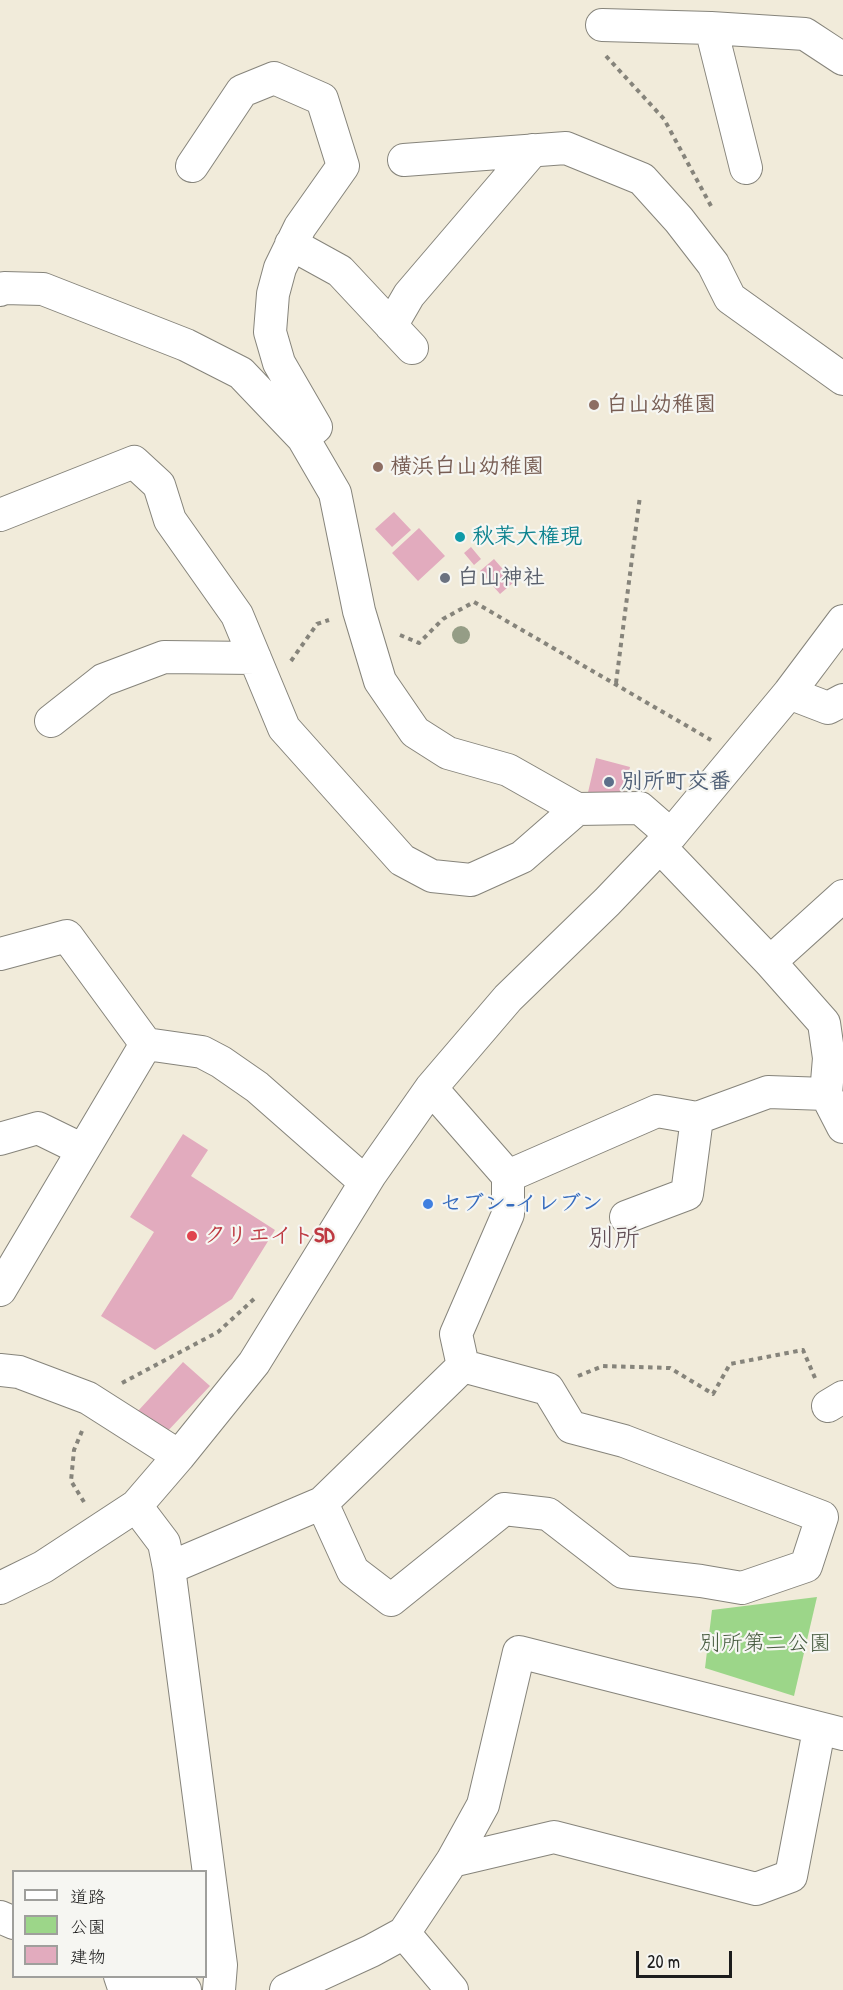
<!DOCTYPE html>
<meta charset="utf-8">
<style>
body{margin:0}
#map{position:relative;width:843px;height:1990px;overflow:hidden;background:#f1ebda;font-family:"Patrick Hand","Klee One",sans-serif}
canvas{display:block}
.legend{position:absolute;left:12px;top:1870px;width:195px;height:108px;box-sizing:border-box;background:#f6f6f2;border:2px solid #9f9f9c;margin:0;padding:8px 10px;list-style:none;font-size:18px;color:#1c1c1c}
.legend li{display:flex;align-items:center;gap:12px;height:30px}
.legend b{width:30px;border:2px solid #9f9f9c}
.scale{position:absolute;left:636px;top:1951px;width:96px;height:27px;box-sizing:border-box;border:3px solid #1c1c1c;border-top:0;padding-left:8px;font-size:18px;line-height:21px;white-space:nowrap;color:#1c1c1c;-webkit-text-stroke:4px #f6f6f2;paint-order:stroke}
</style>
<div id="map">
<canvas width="843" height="1990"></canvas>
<ul class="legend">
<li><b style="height:8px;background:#fff"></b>道路</li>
<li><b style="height:16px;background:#9cd689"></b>公園</li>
<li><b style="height:16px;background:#e2abbe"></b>建物</li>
</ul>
<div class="scale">20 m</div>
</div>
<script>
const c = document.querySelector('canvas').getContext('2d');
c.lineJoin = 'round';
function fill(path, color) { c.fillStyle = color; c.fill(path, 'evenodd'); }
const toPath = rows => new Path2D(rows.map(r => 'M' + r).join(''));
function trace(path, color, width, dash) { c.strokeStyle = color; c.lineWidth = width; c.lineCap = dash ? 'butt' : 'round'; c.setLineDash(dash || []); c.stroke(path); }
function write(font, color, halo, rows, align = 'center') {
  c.font = font + ' "Patrick Hand","Klee One",sans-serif'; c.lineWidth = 4.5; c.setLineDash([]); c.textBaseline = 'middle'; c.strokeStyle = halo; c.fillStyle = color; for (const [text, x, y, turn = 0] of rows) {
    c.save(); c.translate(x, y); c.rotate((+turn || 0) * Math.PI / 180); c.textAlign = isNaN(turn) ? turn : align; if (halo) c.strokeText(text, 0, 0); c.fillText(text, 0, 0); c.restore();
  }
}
const green = toPath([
 [817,1597,794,1696,705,1668,712,1610]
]);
const building = toPath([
 [394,512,411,530,392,547,375,529],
 [419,528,445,556,418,581,392,553],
 [471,547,481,559,474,565,464,553],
 [494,559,514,582,500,594,480,571],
 [596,758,630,767,622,801,586,801],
 [183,1134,208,1150,191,1176,275,1230,232,1299,155,1350,101,1316,154,1232,130,1217],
 [183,1362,210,1386,164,1435,138,1411]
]);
const path = toPath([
 [606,56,664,119,711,206],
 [400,635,419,643,443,619,474,602,711,740],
 [291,661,317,624,329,620],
 [616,683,640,496],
 [578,1376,603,1366,670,1368,713,1394,730,1364,803,1350,815,1378],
 [122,1383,218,1332,254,1299],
 [82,1431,74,1450,71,1481,84,1502]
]);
const minor = toPath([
 [602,25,711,28,805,34,843,59],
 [711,28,746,168],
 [404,160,566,148,642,179,679,220,713,264,730,298,843,379],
 [192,166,242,91,274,78,322,99,343,166,300,227,280,268,273,294,270,332,279,363,316,427,303,438],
 [291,244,340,271,412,348],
 [0,290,4,288,43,289,186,345,241,373,303,438,335,493,359,611,380,681,415,732,448,753,508,770,577,809],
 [391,326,409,295,533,150],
 [0,515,134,462,159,485,170,520,237,615,284,728,402,860,432,876,471,880,522,857,577,809,640,808,671,835],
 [789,693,828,708,843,700],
 [51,721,103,680,164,657,255,658],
 [660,847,770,962,824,1023,829,1058,826,1094,843,1127],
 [0,954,67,936,146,1044,0,1290],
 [770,962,843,896],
 [146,1044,202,1052,221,1062,257,1087,365,1182],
 [0,1139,38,1128,83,1150],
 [508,1176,657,1111,697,1118,768,1092,826,1094],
 [626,1217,687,1194,697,1118],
 [0,1370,19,1372,88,1398,179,1456],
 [828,1406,843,1397],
 [322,1503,353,1571,391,1600,504,1509,548,1514,623,1572,701,1581,742,1588,806,1566,822,1517,624,1441,571,1427,548,1389,463,1366,456,1334,508,1214,508,1176,431,1088],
 [136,1506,164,1543,169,1568,221,1965,219,1990],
 [169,1568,322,1503,463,1366],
 [0,1588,43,1567,136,1506,179,1456,254,1363,370,1175,431,1088,508,998,607,902,671,835,789,693,843,621],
 [452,1861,554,1837,756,1889,791,1876,819,1730],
 [0,1917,14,1923],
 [404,1933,452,1990],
 [120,1976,123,1985,185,1990],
 [286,1990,371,1951,404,1933,452,1861,483,1805,519,1652,843,1734]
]);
const trees = [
 [461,635]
];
const markers = [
 [594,405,6,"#8d6e63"],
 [378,467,6,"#8d6e63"],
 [460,537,6,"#0f9aa8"],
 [445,578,6,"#6b7280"],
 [609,782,6,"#5c6f8a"],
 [428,1204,6,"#3f7fe0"],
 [192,1236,6,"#e0444e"]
];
const educationNames = [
 ["白山幼稚園",606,405],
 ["横浜白山幼稚園",390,467]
];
const cultureNames = [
 ["秋茉大権現",472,537]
];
const worshipNames = [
 ["白山神社",457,578]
];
const serviceNames = [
 ["別所町交番",621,782]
];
const shopNames = [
 ["セブン-イレブン",440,1204]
];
const healthNames = [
 ["クリエイトSD",204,1236]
];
const parkNames = [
 ["別所第二公園",765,1644]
];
const quarterNames = [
 ["別所",614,1239]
];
fill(green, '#9cd689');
fill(building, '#e2abbe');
trace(minor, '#86847b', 34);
trace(path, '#86847b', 4, [4.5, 4.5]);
trace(minor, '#fff', 32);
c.fillStyle = '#959d86';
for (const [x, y] of trees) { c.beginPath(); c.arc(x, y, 9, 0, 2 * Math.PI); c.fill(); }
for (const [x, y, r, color] of markers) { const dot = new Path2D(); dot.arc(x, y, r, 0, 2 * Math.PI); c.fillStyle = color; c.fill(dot); trace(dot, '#f6f6f2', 2); }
write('bold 22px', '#785e54', '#f6f6f2', educationNames, 'left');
write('bold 22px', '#0d838f', '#f6f6f2', cultureNames, 'left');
write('bold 22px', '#5b616d', '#f6f6f2', worshipNames, 'left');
write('bold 22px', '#4e5e75', '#f6f6f2', serviceNames, 'left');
write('bold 22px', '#366cbe', '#f6f6f2', shopNames, 'left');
write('bold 22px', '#be3a42', '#f6f6f2', healthNames, 'left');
write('22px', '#495d42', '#f6f6f2', parkNames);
write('26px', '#614e55', '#f6f6f2', quarterNames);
</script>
